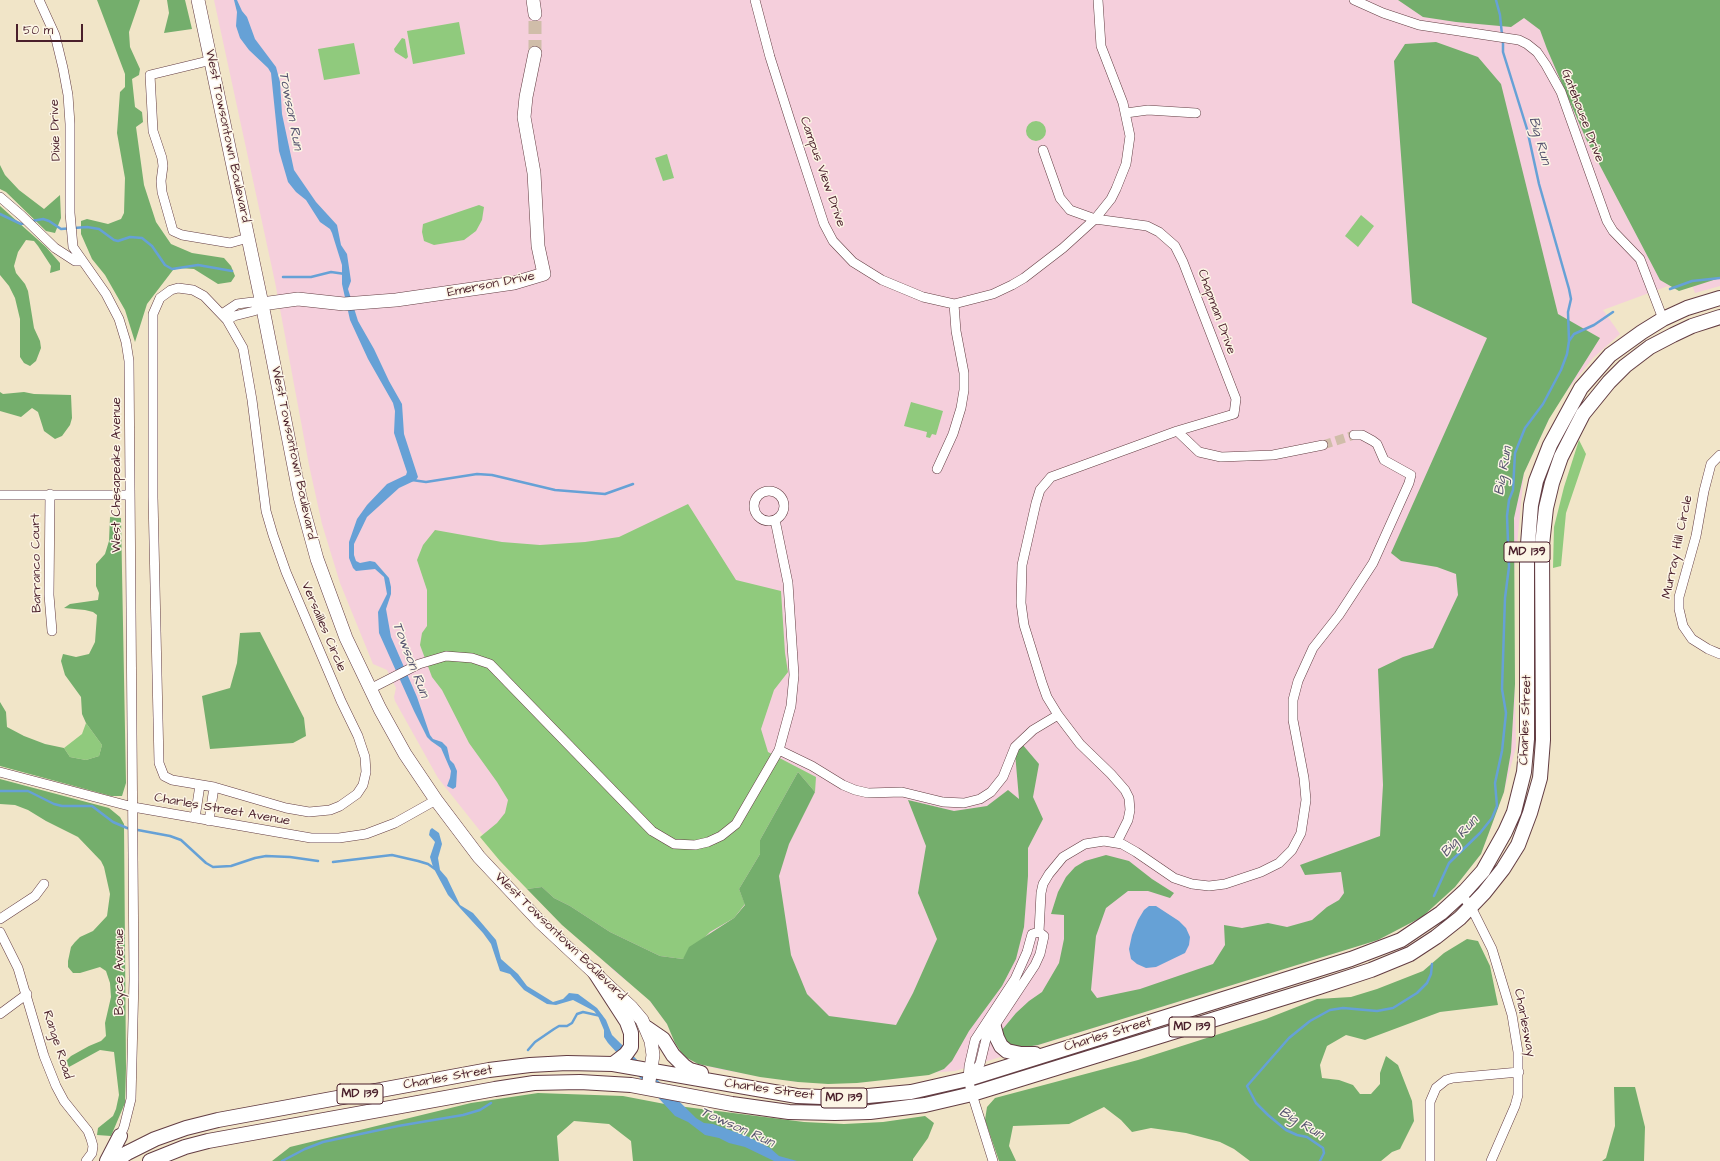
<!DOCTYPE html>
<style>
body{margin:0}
#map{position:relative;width:1720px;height:1161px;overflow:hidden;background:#f1e5c8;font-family:"Architects Daughter",sans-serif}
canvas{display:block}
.scale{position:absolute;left:16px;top:24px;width:67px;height:18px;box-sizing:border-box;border:2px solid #4a1f2b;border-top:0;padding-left:5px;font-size:12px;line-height:14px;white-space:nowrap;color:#4a1f2b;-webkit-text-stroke:3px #fcf5e5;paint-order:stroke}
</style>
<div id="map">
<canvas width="1720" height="1161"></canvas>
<div class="scale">50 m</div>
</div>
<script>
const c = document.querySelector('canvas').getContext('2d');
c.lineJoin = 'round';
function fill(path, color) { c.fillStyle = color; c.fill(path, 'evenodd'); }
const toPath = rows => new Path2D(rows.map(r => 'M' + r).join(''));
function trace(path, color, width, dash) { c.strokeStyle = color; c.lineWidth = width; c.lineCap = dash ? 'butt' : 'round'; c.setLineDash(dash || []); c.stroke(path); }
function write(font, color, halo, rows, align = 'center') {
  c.font = font + ' "Architects Daughter",sans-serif'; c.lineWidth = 3; c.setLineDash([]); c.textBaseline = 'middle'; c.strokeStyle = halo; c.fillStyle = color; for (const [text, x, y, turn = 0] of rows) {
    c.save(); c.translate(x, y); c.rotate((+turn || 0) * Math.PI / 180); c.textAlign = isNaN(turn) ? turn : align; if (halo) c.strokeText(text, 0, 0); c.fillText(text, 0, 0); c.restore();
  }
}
const built = toPath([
 [214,0,1720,0,1720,286,1695,293,1690,280,1668,287,1668,286,1603,310,1620,334,1593,358,1555,406,1524,473,1513,585,1516,747,1504,792,1481,854,1455,887,1422,917,1378,940,955,1071,798,1082,722,1070,698,1064,687,1058,675,1043,667,1024,646,996,614,971,504,861,438,778,395,701,394,697,396,688,387,670,373,664,340,583,322,524,309,465,275,282]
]);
const green = toPath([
 [459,22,465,54,413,64,407,31],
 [402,38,405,39,408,57,406,59,395,52,394,49],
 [354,43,360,74,324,80,318,49],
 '1026 131a10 10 0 1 1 20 0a10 10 0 1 1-20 0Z',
 [667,154,674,178,663,181,655,158],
 [479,205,484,207,482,220,476,231,464,240,434,245,424,241,422,232,423,224],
 [1361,215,1374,226,1358,247,1345,236],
 [911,402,943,411,936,435,932,434,930,438,926,437,927,432,904,426],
 [1579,440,1586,454,1566,513,1561,566,1553,568,1554,527,1564,487],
 [688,504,736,580,781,591,785,653,788,672,774,690,761,729,768,752,816,777,815,792,798,772,760,840,760,854,739,889,745,904,734,918,710,932,683,959,660,956,610,932,570,906,554,898,542,887,527,889,500,861,480,837,497,823,505,813,508,800,497,782,469,743,442,690,432,677,420,645,422,633,427,626,427,590,417,560,423,545,435,530,502,542,540,545,585,542,619,537],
 [86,723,102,745,99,756,86,760,70,757,64,748,82,734]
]);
const forest = toPath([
 [97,0,140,0,129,32,130,47,140,69,139,75,132,79,135,107,142,112,143,122,136,127,144,185,156,222,171,244,192,253,224,258,231,266,235,276,231,282,218,284,194,269,179,268,173,270,147,304,135,342,125,310,105,275,92,259,81,234,81,221,87,219,108,224,121,219,124,213,125,178,117,133,120,92,125,87,125,74],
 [167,0,185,0,192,29,164,33,169,13],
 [1398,0,1720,0,1720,278,1679,291,1660,280,1586,139,1547,49,1540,30,1524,18,1511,27,1456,22,1423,17],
 [1436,42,1478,57,1501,84,1558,314,1600,338,1549,419,1524,473,1514,518,1515,684,1511,752,1504,792,1481,854,1455,887,1422,917,1378,940,1038,1045,1020,1048,1013,1046,1008,1043,1002,1036,1002,1030,1016,1013,1029,1001,1042,992,1059,963,1064,939,1064,915,1051,914,1058,892,1066,877,1075,867,1085,861,1106,855,1129,861,1152,879,1174,893,1170,898,1148,891,1128,891,1106,908,1096,936,1091,990,1097,998,1140,989,1213,964,1225,945,1224,925,1242,928,1268,923,1287,927,1312,920,1327,907,1339,900,1344,893,1341,872,1305,875,1300,865,1380,836,1383,785,1378,669,1403,657,1433,648,1458,595,1456,574,1437,567,1401,561,1391,553,1487,338,1412,303,1394,61,1405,44],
 [0,165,5,175,19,190,44,209,60,195,61,218,55,233,46,231,6,192,0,189],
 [0,206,46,247,60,263,60,270,50,273,51,266,38,246,34,241,26,240,18,252,14,266,16,273,25,284,28,291,34,328,40,341,41,348,36,361,30,366,24,363,20,357,20,319,15,298,9,286,0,275],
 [0,392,3,394,24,392,34,394,71,395,72,418,70,425,62,436,55,439,44,431,38,412,32,408,21,417,0,411],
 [110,517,121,518,126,783,122,796,111,796,0,766,0,702,6,712,7,727,24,736,45,744,64,748,70,757,86,760,99,756,102,745,86,723,82,714,81,697,65,675,61,661,63,654,76,657,89,654,95,642,97,615,93,612,85,610,64,608,70,604,98,600,99,593,96,586,96,564,105,554,109,541],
 [260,632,304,718,306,736,293,743,210,749,202,696,230,688,237,663,240,633],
 [1022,744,1039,764,1033,797,1043,819,1028,848,1028,876,1024,927,1016,959,1002,986,969,1031,952,1061,944,1069,929,1075,857,1083,828,1084,798,1082,760,1077,698,1064,687,1058,681,1052,675,1043,667,1024,650,1001,562,925,527,889,542,887,554,898,570,906,610,932,660,956,683,959,689,947,734,918,745,905,739,889,760,854,760,840,798,772,815,792,789,844,779,876,791,955,807,994,829,1016,896,1025,913,993,937,939,918,893,926,846,908,800,954,811,987,806,1008,790,1019,799,1015,753],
 [0,779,109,808,120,817,124,824,126,1068,125,1103,111,1136,97,1135,98,1128,113,1116,116,1109,119,1095,114,1052,100,1050,69,1067,66,1061,71,1056,89,1046,101,1041,106,1036,105,1023,111,997,110,983,106,971,100,967,80,973,73,973,68,967,68,961,71,947,75,942,80,937,93,931,107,916,110,894,104,867,101,861,78,837,46,821,28,810,15,805,0,804],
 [1467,939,1478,941,1490,966,1498,1005,1440,1012,1365,1040,1346,1035,1327,1046,1320,1065,1322,1078,1339,1080,1353,1085,1360,1094,1371,1094,1380,1084,1380,1073,1386,1056,1398,1065,1412,1101,1414,1121,1400,1149,1392,1152,1381,1161,1250,1161,1234,1149,1220,1142,1186,1133,1151,1128,1132,1132,1121,1120,1104,1107,1069,1124,1013,1126,1009,1146,1016,1161,999,1161,985,1120,987,1107,995,1098,1138,1060,1266,1019,1317,999,1351,997,1377,989,1423,971,1444,953],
 [1614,1087,1635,1087,1645,1127,1644,1161,1602,1161,1606,1158,1615,1126],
 [538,1093,623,1096,670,1105,804,1122,844,1124,883,1122,925,1116,934,1123,928,1138,913,1159,913,1161,633,1161,631,1141,609,1124,574,1121,557,1136,559,1161,272,1161,290,1147,471,1103]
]);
const water = toPath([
 [234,0,237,0,242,11,247,17,255,39,276,67,280,82,282,114,294,170,316,202,337,225,341,245,347,254,351,281,348,289,358,321,374,349,389,381,402,404,404,434,418,477,416,480,399,488,367,517,354,544,354,555,356,561,360,563,370,561,375,562,389,578,391,587,391,594,386,609,391,637,417,697,430,735,433,739,442,742,447,747,450,760,454,764,457,771,456,787,453,789,447,786,450,778,451,771,441,748,431,741,427,737,414,711,379,633,378,612,387,594,384,577,375,569,356,571,353,568,349,558,349,542,357,519,367,505,387,484,406,475,407,472,394,433,395,411,393,403,368,359,350,320,342,284,342,265,332,233,330,229,320,222,306,200,296,192,288,182,279,151,271,73,268,68,249,50,240,38,236,26,237,12],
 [432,828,439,833,442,844,438,858,440,870,447,878,460,905,473,913,496,940,501,959,518,974,527,986,553,1002,563,999,569,993,578,994,597,1008,606,1020,612,1035,696,1118,704,1123,713,1124,749,1137,770,1148,779,1156,797,1161,774,1161,745,1147,729,1143,719,1138,705,1135,688,1122,675,1116,608,1043,604,1037,604,1030,598,1016,594,1011,573,1000,556,1005,547,1004,524,990,510,974,500,971,491,944,483,933,448,895,433,867,430,857,435,842,429,835,430,830],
 [1149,906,1156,906,1179,921,1186,928,1190,937,1189,945,1185,953,1156,967,1146,968,1137,964,1131,959,1129,949,1132,935,1138,920,1144,910]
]);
const stream = toPath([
 [1496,0,1500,15,1502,35],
 [0,214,21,224,25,223],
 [32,221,43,219,49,221,61,229,87,227,99,229,114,240,118,241,130,237,142,238,152,246,165,265,172,269,198,265,232,271],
 [283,277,311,277,331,272,345,274],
 [1670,289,1692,281,1720,278],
 [1569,341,1574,334,1594,325,1613,312],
 [412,480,426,482,477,474,492,475,555,490,605,494,633,484],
 [0,791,28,791,54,804,62,806,92,806,113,822,127,828,170,836,181,840,206,863,213,867,231,866,255,858,266,856,290,857,318,861],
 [333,862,392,855,418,861,428,864,435,869],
 [1434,896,1449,863,1480,833,1492,818,1497,806,1495,783,1502,751,1506,713,1502,689,1505,598,1509,567,1507,516,1509,500,1513,490,1515,453,1525,428,1543,404,1561,370,1567,354,1569,341,1568,312,1571,299,1569,289,1539,184,1527,129,1503,52,1503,40],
 [528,1050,535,1042,554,1029,559,1026,567,1026,572,1023,577,1014,583,1012,601,1016],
 [282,1161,305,1149,323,1142,398,1126,463,1115,480,1110,491,1103],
 [1320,1161,1324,1153,1323,1148,1307,1137,1297,1135,1286,1130,1268,1115,1256,1103,1247,1086,1289,1038,1310,1021,1330,1010,1343,1008,1377,1011,1393,1008,1417,993,1427,983,1431,974,1432,964]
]);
const streetTunnel = toPath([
 [1323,445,1354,435]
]);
const secondaryTunnel = toPath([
 [535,53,535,14]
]);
const street = toPath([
 [39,0,55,35,63,68,68,95,70,124,70,213,73,247,106,294,119,319,126,342,129,361,134,979,131,1099,124,1127,120,1136],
 [755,0,770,57,790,120,824,224,833,241,853,262,882,280,923,297,954,304,993,294,1012,285,1024,278,1063,248,1095,219,1111,199,1116,189,1126,164,1130,136,1123,103,1101,46,1098,0],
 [1354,0,1383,13,1419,25,1519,40,1527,44,1537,52,1546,65,1561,92,1607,221,1613,231,1640,259,1663,319],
 [212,60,150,75,153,131,162,158,163,166,161,181,162,192,173,231,182,235,230,243,248,238],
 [1126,113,1148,110,1196,113],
 [1043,150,1060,198,1070,210,1095,219,1147,226,1159,232,1175,246,1183,262,1236,399,1234,414,1177,431,1051,477,1040,490,1036,503,1022,565,1021,603,1024,625,1042,683,1047,697,1058,715,1080,744,1111,774,1125,790,1129,798,1130,810,1128,820,1117,842],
 [0,197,22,216,55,248,75,261,82,261],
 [178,288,193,290,204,296,227,320,243,348,252,400,266,511,273,535,286,572,341,701,358,736,365,757,366,772,363,785,357,794,340,806,330,810,309,812,286,808,214,787,172,780,164,776,159,763,153,497,153,314,160,298,171,290,178,288],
 [222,314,237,304,253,302,262,304],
 [227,320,234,316,254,311,262,304],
 [1177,431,1199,452,1221,457,1273,455,1323,445],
 [1720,455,1711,464,1704,491,1696,536,1679,597,1679,609,1683,626,1692,639,1708,649,1720,654],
 [937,469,953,434,961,408,964,390,964,373,956,331,954,304],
 '754 506a15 15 0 1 1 30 0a15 15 0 1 1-30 0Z',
 [50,494,49,595,52,631],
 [0,495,129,495],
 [370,689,419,664,446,656,472,658,490,664,652,831,674,844,695,845,708,842,721,836,736,824,779,750,791,706,794,675,788,583,775,520],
 [779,750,812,766,843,785,855,790,868,793,902,792,943,802,964,803,980,799,991,792,1003,777,1015,747,1033,730,1058,715],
 [0,772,133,807,311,838,339,838,366,834,395,823,436,800],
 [195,818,200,785],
 [209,821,214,787],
 [1461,894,1471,907,1492,949,1512,1015,1518,1052,1518,1095,1515,1106,1491,1161],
 [0,919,35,896,44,884],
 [0,932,18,968,44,1056,56,1086,64,1101,88,1131,91,1139,93,1146,92,1153,86,1161],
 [1039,932,1041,893,1043,884,1049,874,1063,857,1085,844,1104,841,1122,844,1136,852,1174,878,1192,884,1209,886,1225,884,1261,872,1279,863,1292,850,1301,833,1306,800,1304,778,1293,720,1293,700,1298,681,1313,648,1339,615,1373,563,1409,483,1411,475,1384,460,1377,444,1373,441,1362,435,1354,435],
 [0,1014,27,994],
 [969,1078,980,1064,986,1039,1035,965,1040,954,1044,936,1039,932],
 [993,1161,972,1094,968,1079,969,1066,975,1040,1015,979,1027,952,1032,934,1039,932],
 [1430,1161,1430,1102,1436,1088,1446,1080,1453,1078,1519,1072]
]);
const secondary = toPath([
 [198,0,262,304,300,497,317,559,346,638,380,709,405,754,436,800,479,857,540,922,631,1007,642,1020,651,1041,653,1055,648,1088],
 [533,0,535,14],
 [262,304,298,299,344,304,396,300,514,283,544,274,538,246,534,173,524,117,526,97,535,53]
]);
const primary = toPath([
 [594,971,627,1022,631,1033,631,1047,626,1054,613,1064],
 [994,1027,997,1038,1001,1046,1007,1051,1021,1054,1035,1054],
 [647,1028,663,1039,673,1055,684,1066,690,1070,701,1073],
 [107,1161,120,1136],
 [116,1161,127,1153,155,1139,186,1128,218,1120,489,1070,530,1065,567,1063,613,1064,797,1096,846,1098,911,1092,968,1079,1351,959,1401,940,1441,913,1465,891,1483,871,1505,832,1514,812,1524,772,1527,739,1527,557,1531,505,1536,481,1550,445,1581,388,1610,355,1642,332,1663,319,1687,308,1720,298],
 [150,1161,185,1147,208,1141,495,1089,534,1083,580,1082,631,1085,732,1104,789,1112,835,1113,870,1112,925,1105,972,1094,1319,987,1371,970,1410,954,1436,937,1460,918,1484,893,1503,869,1518,845,1530,813,1540,778,1543,740,1542,545,1546,508,1552,483,1561,457,1583,414,1609,382,1625,366,1650,347,1673,335,1692,326,1720,317]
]);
const shields = [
 [1527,552,46],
 [1192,1027,46],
 [360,1094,46],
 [844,1098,46]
];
const shieldNames = [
 ["MD 139",1527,552],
 ["MD 139",1192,1027],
 ["MD 139",360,1094],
 ["MD 139",844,1098]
];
const streetNames = [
 ["Gatehouse Drive",1582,116,69],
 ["Dixie Drive",56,130,-92],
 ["West Towsontown Boulevard",227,136,78],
 ["Campus View Drive",822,172,71],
 ["Emerson Drive",491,285,-11],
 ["Chapman Drive",1216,312,70],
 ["West Towsontown Boulevard",293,453,78],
 ["West Chesapeake Avenue",117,475,-90],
 ["Murray Hill Circle",1678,547,-78],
 ["Barranco Court",37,563,-91],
 ["Versailles Circle",323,627,67],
 ["Charles Street",1526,720,-88],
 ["Charles Street Avenue",222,810,10],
 ["West Towsontown Boulevard",560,937,44],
 ["Boyce Avenue",120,972,-90],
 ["Charlesway",1524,1023,79],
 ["Charles Street",1108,1035,-17],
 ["Range Road",57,1045,72],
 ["Charles Street",448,1078,-10],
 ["Charles Street",769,1090,8]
];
const waterNames = [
 ["Towson Run",290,111,79],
 ["Big Run",1539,141,74],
 ["Big Run",1504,471,-80],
 ["Towson Run",410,660,69],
 ["Big Run",1460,837,-49],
 ["Big Run",1301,1124,31],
 ["Towson Run",737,1128,24]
];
fill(built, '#f5cfdc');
fill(green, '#90ca7d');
fill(forest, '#74ae6c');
fill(water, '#66a1d6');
trace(stream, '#66a1d6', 2.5);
trace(streetTunnel, '#d0bda9', 9, [9, 4.5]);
trace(secondaryTunnel, '#d0bda9', 13, [13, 6]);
trace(street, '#633d43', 10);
trace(secondary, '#633d43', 14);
trace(primary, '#633d43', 16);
trace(street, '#fff', 9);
trace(secondary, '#fff', 13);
trace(primary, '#fff', 14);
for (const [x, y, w] of shields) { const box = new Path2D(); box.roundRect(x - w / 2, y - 10, w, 20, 3); c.fillStyle = '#fcf5e5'; c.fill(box); trace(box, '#4a1f2b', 1); }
write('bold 12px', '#4a1f2b', null, shieldNames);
write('13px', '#4a1f2b', '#fcf5e5', streetNames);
write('italic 14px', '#55536f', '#fcf5e5', waterNames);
</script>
